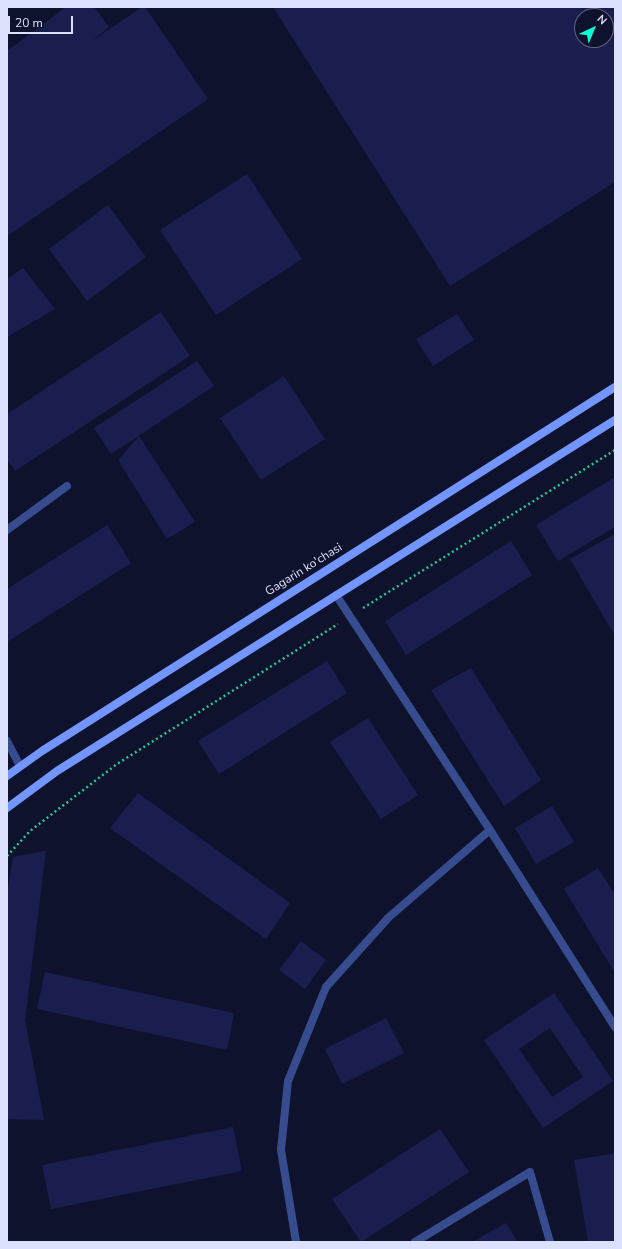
<!DOCTYPE html>
<style>
body{margin:0}
#map{position:relative;width:622px;height:1249px;overflow:hidden;background:#0f122d;font-family:"Nunito Sans",sans-serif}
canvas{display:block}
.frame{position:absolute;inset:0;border:8px solid #dbe1ff;pointer-events:none}
.north{position:absolute;left:574px;top:8px;width:40px;height:40px;box-sizing:border-box;background:#0f122d;border:1px solid #616581;border-radius:50%;rotate:44deg;font-size:11px;font-weight:700;line-height:16px;text-align:center;color:#dbe1ff}
.north::after{content:'';display:block;margin:auto;width:14px;height:18px;background:#07ffd4;clip-path:polygon(50% 0,100% 100%,50% 72%,0 100%)}
.scale{position:absolute;left:8px;top:16px;width:65px;height:18px;box-sizing:border-box;border:2px solid #dbe1ff;border-top:0;padding-left:5px;font-size:12px;line-height:14px;white-space:nowrap;color:#dbe1ff;-webkit-text-stroke:3px #0f122d;paint-order:stroke}
</style>
<div id="map">
<canvas width="622" height="1249"></canvas>
<div class="frame"></div>
<div class="north">N</div>
<div class="scale">20 m</div>
</div>
<script>
const c = document.querySelector('canvas').getContext('2d');
c.lineJoin = 'round';
function fill(path, color) { c.fillStyle = color; c.fill(path, 'evenodd'); }
const toPath = rows => new Path2D(rows.map(r => 'M' + r).join(''));
function trace(path, color, width, dash) { c.strokeStyle = color; c.lineWidth = width; c.lineCap = dash ? 'butt' : 'round'; c.setLineDash(dash || []); c.stroke(path); }
function write(font, color, halo, rows, align = 'center') {
  c.font = font + ' "Nunito Sans",sans-serif'; c.lineWidth = 3; c.setLineDash([]); c.textBaseline = 'middle'; c.strokeStyle = halo; c.fillStyle = color; for (const [text, x, y, turn = 0] of rows) {
    c.save(); c.translate(x, y); c.rotate((+turn || 0) * Math.PI / 180); c.textAlign = isNaN(turn) ? turn : align; if (halo) c.strokeText(text, 0, 0); c.fillText(text, 0, 0); c.restore();
  }
}
const building = toPath([
 [66,7,94,7,109,27,92,41,142,7,145,7,208,99,7,236,7,51],
 [273,7,615,7,615,182,450,286],
 [582,16,606,16,606,40,582,40],
 [247,174,302,259,216,315,160,230],
 [108,205,146,257,87,301,49,249],
 [23,268,55,309,7,337,7,279],
 [161,312,190,356,15,471,7,459,7,414],
 [457,314,474,340,433,366,416,339],
 [197,361,214,386,111,454,94,428],
 [284,376,325,439,261,480,220,418],
 [139,436,195,522,167,539,118,460],
 [615,477,615,527,558,561,536,525],
 [107,525,131,563,7,642,7,589],
 [615,534,615,636,570,559],
 [511,541,532,575,406,655,385,621],
 [327,661,347,693,219,774,198,741],
 [471,668,541,780,504,806,431,690],
 [368,718,418,795,381,819,330,742],
 [138,793,290,903,266,939,110,828],
 [552,806,574,842,536,864,515,828],
 [46,851,25,1020,44,1120,7,1119,7,895,13,857],
 [598,868,615,895,615,973,564,889],
 [301,941,326,960,305,989,279,970],
 [45,972,234,1013,227,1050,37,1009],
 [554,993,613,1081,543,1128,484,1040],
 [550,1028,583,1077,552,1097,519,1049],
 [386,1018,404,1053,342,1084,325,1049],
 [233,1127,242,1171,51,1209,42,1165],
 [440,1129,469,1172,361,1242,332,1199],
 [615,1153,615,1242,588,1242,574,1160],
 [506,1223,518,1242,472,1242]
]);
const path = toPath([
 [363,608,615,450],
 [7,856,30,831,117,764,338,624]
]);
const lane = toPath([
 [7,530,67,486],
 [336,595,490,830,615,1027],
 [7,741,20,766],
 [296,1242,281,1150,288,1081,326,987,389,917,490,830],
 [415,1242,530,1172,550,1242]
]);
const secondary = toPath([
 [7,776,42,751,615,387],
 [7,808,57,771,615,420]
]);
const streetNames = [
 ["Gagarin ko'chasi",304,570,-32]
];
fill(building, '#1a1e4f');
trace(path, '#28c691', 2.5, [2, 3]);
trace(lane, '#374c8f', 8);
trace(secondary, '#7295ff', 8);
write('12px', '#dbe1ff', '#0f122d', streetNames);
</script>
